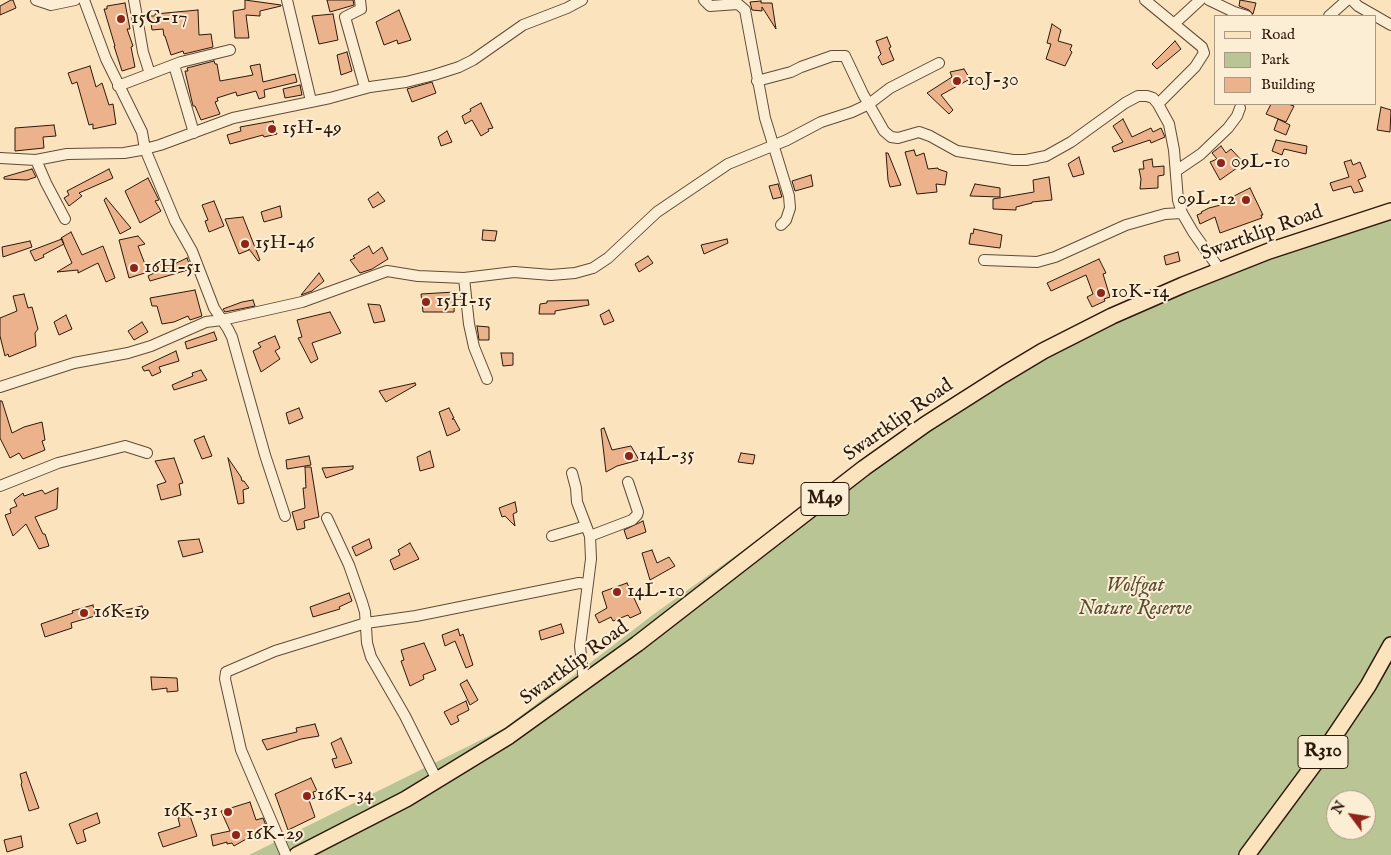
<!DOCTYPE html>
<style>
body{margin:0}
#map{position:relative;width:1391px;height:855px;overflow:hidden;background:#fbe3be;font-family:"IM FELL English",serif}
canvas{display:block}
.legend{position:absolute;left:1214px;top:15px;width:162px;height:90px;box-sizing:border-box;background:#fcedd5;border:1px solid #a99883;margin:0;padding:6px 9px;list-style:none;font-size:15px;color:#2c1909}
.legend li{display:flex;align-items:center;gap:10px;height:25px}
.legend b{width:25px;border:1px solid #a99883}
.north{position:absolute;left:1326px;top:790px;width:50px;height:50px;box-sizing:border-box;background:#fcedd5;border:1px solid #a99883;border-radius:50%;rotate:301deg;font-size:14px;font-weight:700;line-height:20px;text-align:center;color:#2c1909}
.north::after{content:'';display:block;margin:auto;width:18px;height:22px;background:#8f2418;clip-path:polygon(50% 0,100% 100%,50% 72%,0 100%)}
</style>
<div id="map">
<canvas width="1391" height="855"></canvas>
<ul class="legend">
<li><b style="height:6px;background:#fbe3be"></b>Road</li>
<li><b style="height:14px;background:#bac595"></b>Park</li>
<li><b style="height:14px;background:#ecb28c"></b>Building</li>
</ul>
<div class="north">N</div>
</div>
<script>
const c = document.querySelector('canvas').getContext('2d');
c.lineJoin = 'round';
function fill(path, color) { c.fillStyle = color; c.fill(path, 'evenodd'); }
const toPath = rows => new Path2D(rows.map(r => 'M' + r).join(''));
function trace(path, color, width, dash) { c.strokeStyle = color; c.lineWidth = width; c.lineCap = dash ? 'butt' : 'round'; c.setLineDash(dash || []); c.stroke(path); }
function write(font, color, halo, rows, align = 'center') {
  c.font = font + ' "IM FELL English",serif'; c.lineWidth = 4; c.setLineDash([]); c.textBaseline = 'middle'; c.strokeStyle = halo; c.fillStyle = color; for (const [text, x, y, turn = 0] of rows) {
    c.save(); c.translate(x, y); c.rotate((+turn || 0) * Math.PI / 180); c.textAlign = isNaN(turn) ? turn : align; if (halo) c.strokeText(text, 0, 0); c.fillText(text, 0, 0); c.restore();
  }
}
const green = toPath([
 [1391,218,1391,855,249,855,505,728,654,614,948,404,1209,279],
 [1336,800,1366,800,1366,830,1336,830]
]);
const building = toPath([
 [11,0,13,0,16,8,0,15,0,6,11,0],
 [245,0,281,5,281,6,260,11,260,16,246,15,249,38,235,38,233,11,245,9,245,0],
 [327,0,353,0,354,5,330,12,327,0],
 [1240,0,1256,3,1253,14,1249,10,1239,6,1240,0],
 [761,1,761,3,772,3,776,29,762,7,762,11,752,10,750,2,761,1],
 [125,3,130,29,127,29,133,46,131,47,135,67,122,71,114,46,115,46,104,9,107,9,107,6,125,3],
 [198,10,199,35,211,34,213,47,184,54,183,51,171,55,165,36,164,36,163,29,152,30,150,16,155,16,155,14,198,10],
 [399,10,411,40,398,44,397,40,384,45,376,22,399,10],
 [333,14,338,40,319,44,312,16,333,14],
 [1052,24,1061,30,1058,41,1072,45,1070,50,1072,52,1065,66,1046,59,1051,44,1047,43,1052,24],
 [887,37,891,47,889,48,894,60,882,65,878,57,881,54,876,41,887,37],
 [1175,41,1181,49,1157,69,1152,64,1175,41],
 [347,52,352,71,341,75,337,55,347,52],
 [214,61,215,64,217,64,220,81,253,75,250,66,260,64,263,82,295,74,297,82,264,90,265,97,259,99,256,91,237,96,236,92,217,98,218,101,215,102,220,114,201,120,195,106,193,106,185,71,188,71,187,68,214,61],
 [90,66,96,87,102,83,109,105,113,104,116,124,93,129,93,124,89,125,77,82,72,84,68,73,90,66],
 [964,69,970,79,941,95,953,110,949,114,927,93,952,77,950,72,964,69],
 [432,82,436,93,412,102,407,89,432,82],
 [300,85,302,95,285,98,283,89,300,85],
 [481,103,493,128,488,129,489,131,481,136,472,120,465,124,462,116,471,111,470,109,481,103],
 [1271,104,1288,104,1294,106,1286,122,1266,114,1271,104],
 [1381,107,1391,110,1390,132,1377,130,1381,107],
 [1123,119,1132,137,1151,128,1153,132,1161,128,1165,137,1151,143,1150,140,1114,152,1112,147,1123,142,1113,126,1123,119],
 [1278,119,1290,125,1286,135,1274,130,1278,119],
 [273,121,277,134,264,137,263,135,230,144,227,135,241,131,240,127,273,121],
 [54,125,56,136,43,137,44,148,15,151,15,128,54,125],
 [447,131,452,142,441,146,438,137,447,131],
 [1276,140,1307,146,1306,154,1284,149,1282,155,1272,151,1276,140],
 [1221,146,1226,153,1231,149,1244,163,1220,180,1210,162,1217,159,1212,153,1221,146],
 [914,150,916,156,924,153,928,169,938,168,938,169,947,172,945,185,936,184,937,192,917,194,905,152,914,150],
 [886,153,888,153,901,185,890,187,888,180,886,153],
 [1079,157,1084,174,1073,177,1068,164,1079,157],
 [1152,159,1153,167,1164,166,1164,175,1158,176,1158,188,1140,189,1141,179,1139,169,1144,169,1143,161,1152,159],
 [1351,160,1353,165,1360,162,1366,177,1358,180,1363,191,1354,193,1351,186,1333,191,1330,183,1349,177,1344,162,1351,160],
 [32,169,36,177,27,180,4,179,4,177,32,169],
 [109,169,113,178,79,193,82,196,69,206,64,198,69,195,67,191,109,169],
 [811,175,813,186,795,191,792,181,811,175],
 [1049,177,1052,200,1032,202,1032,203,1016,207,1016,210,993,209,993,199,1034,192,1033,180,1049,177],
 [148,178,159,200,155,201,161,211,140,223,125,191,148,178],
 [778,184,782,197,773,199,769,186,778,184],
 [975,184,1000,188,1000,197,970,196,975,184],
 [1250,188,1263,215,1261,215,1262,218,1220,233,1215,217,1200,224,1197,215,1202,213,1201,212,1209,208,1236,201,1234,196,1250,188],
 [378,192,385,201,373,208,368,199,378,192],
 [106,198,131,228,120,234,104,200,106,198],
 [214,201,224,226,209,232,205,221,208,220,202,205,214,201],
 [280,206,282,217,264,222,261,212,280,206],
 [243,217,260,260,258,261,249,249,249,250,239,254,225,219,243,217],
 [974,229,1002,235,1000,248,969,244,971,233,973,234,974,229],
 [483,230,497,231,495,241,482,240,483,230],
 [71,232,82,255,103,246,115,278,106,282,98,263,78,273,78,270,57,272,72,263,61,238,71,232],
 [138,236,145,244,138,246,148,272,129,278,119,240,138,236],
 [62,239,64,244,43,255,44,257,35,261,30,251,62,239],
 [727,239,728,243,704,254,701,245,727,239],
 [30,241,32,247,3,257,2,247,30,241],
 [369,246,373,254,382,247,388,259,372,269,360,273,350,260,355,258,353,256,369,246],
 [1178,252,1180,261,1166,265,1164,256,1178,252],
 [648,256,653,263,639,272,635,264,648,256],
 [187,258,191,269,150,281,148,276,156,272,154,263,164,259,168,267,187,258],
 [1099,259,1106,273,1103,274,1110,297,1104,299,1105,301,1092,307,1087,297,1093,294,1086,275,1051,291,1047,283,1099,259],
 [319,273,324,281,312,291,301,295,319,273],
 [195,290,202,316,190,320,188,316,174,322,162,324,157,306,152,306,150,298,195,290],
 [455,292,454,312,423,312,421,294,455,292],
 [24,294,28,308,32,307,38,329,35,333,36,346,9,357,8,354,5,356,0,336,0,318,17,311,13,296,24,294],
 [253,300,255,306,225,312,223,309,242,302,253,300],
 [588,300,589,305,555,311,555,314,539,314,540,304,547,303,547,301,588,300],
 [368,304,380,305,385,321,374,323,368,304],
 [609,310,614,321,604,325,600,315,609,310],
 [330,312,341,333,312,343,318,359,311,363,298,338,302,337,297,320,330,312],
 [66,315,72,329,59,335,54,322,66,315],
 [142,322,148,332,134,340,128,331,142,322],
 [477,326,489,327,489,340,479,340,477,326],
 [214,332,217,340,187,349,185,342,214,332],
 [275,336,280,348,275,351,280,359,261,372,253,351,261,347,258,343,275,336],
 [176,351,179,361,159,367,161,372,152,376,149,370,144,371,142,367,176,351],
 [501,353,513,353,513,365,503,366,501,353],
 [201,370,207,380,174,390,172,385,193,376,192,373,201,370],
 [415,383,416,385,386,402,379,391,415,383],
 [0,401,2,401,12,433,24,427,42,422,45,440,42,441,45,450,23,459,19,453,10,458,0,438,0,401],
 [299,408,303,418,289,424,286,413,299,408],
 [449,408,454,418,452,419,454,419,460,430,447,436,439,412,449,408],
 [604,428,612,450,631,446,639,460,617,466,606,472,601,429,604,428],
 [204,436,212,456,202,459,194,440,204,436],
 [430,451,434,467,420,471,417,457,430,451],
 [741,453,755,455,753,464,738,462,741,453],
 [309,456,311,465,287,469,286,460,309,456],
 [174,458,183,483,179,484,181,495,161,500,157,485,166,482,155,461,174,458],
 [228,458,241,477,242,481,244,481,249,488,243,490,244,503,238,504,228,458],
 [353,466,353,469,326,478,322,468,353,466],
 [305,467,311,467,319,517,304,521,305,528,297,530,292,512,305,508,303,488,306,488,305,467],
 [58,488,57,509,35,517,43,534,45,534,49,546,39,549,26,524,13,536,5,515,11,513,10,509,17,506,14,500,23,493,24,496,42,490,45,494,58,488],
 [515,502,517,512,513,514,515,526,505,516,502,517,499,508,515,502],
 [643,521,646,532,627,539,624,530,643,521],
 [199,539,203,552,183,557,178,541,199,539],
 [369,539,372,548,356,556,352,547,369,539],
 [410,543,419,559,394,570,390,560,400,555,398,550,410,543],
 [652,550,657,563,669,557,675,566,650,580,642,553,652,550],
 [627,583,641,613,630,618,628,615,613,621,611,617,599,623,595,615,607,608,602,592,627,583],
 [349,593,352,601,339,607,340,609,313,617,310,607,349,593],
 [93,605,95,616,71,623,72,628,45,637,41,624,73,613,72,611,93,605],
 [142,606,144,614,133,617,111,617,110,614,142,606],
 [561,624,564,633,541,640,539,631,561,624],
 [458,629,460,636,463,634,473,665,466,668,455,641,445,646,442,635,458,629],
 [424,643,436,670,423,675,424,679,410,686,401,661,404,660,401,650,424,643],
 [151,677,177,678,178,691,167,692,167,688,152,690,151,677],
 [467,680,478,700,470,705,460,684,467,680],
 [466,701,469,710,457,716,459,721,451,725,444,712,466,701],
 [315,724,319,736,301,739,267,750,262,740,297,732,296,728,315,724],
 [341,738,352,763,335,768,332,759,337,758,331,743,341,738],
 [26,772,39,808,29,811,21,784,22,783,20,774,26,772],
 [311,778,317,791,313,792,315,798,309,800,315,817,288,830,275,794,311,778],
 [250,802,256,820,263,818,267,828,247,837,248,838,234,846,232,843,227,844,227,842,213,846,211,835,230,831,221,811,250,802],
 [97,813,100,823,83,830,86,841,77,844,69,824,97,813],
 [190,816,197,836,163,847,158,833,180,826,178,818,190,816],
 [21,836,23,847,7,852,4,840,21,836]
]);
const minor = toPath([
 [36,0,51,5,75,0],
 [84,0,106,59,142,132,145,149,175,221,192,251,214,308,228,329,232,337,265,455,285,516],
 [134,0,143,52,150,74],
 [287,0,311,101],
 [360,0,361,9,345,17,365,88],
 [704,0,710,6,738,4,745,10,765,118,789,196,790,208,786,220,781,225],
 [1145,0,1202,47,1204,53,1195,67,1158,104],
 [1209,0,1234,12,1247,16],
 [1352,0,1358,6,1391,25],
 [1329,16,1347,0],
 [1175,23,1200,0],
 [174,65,194,133],
 [757,81,791,72,801,67,832,56,845,56,863,94,884,131,891,137,898,138,919,132,930,136,957,151,1013,160,1026,160,1046,156,1071,142,1125,103,1138,96,1147,96,1153,98,1158,104,1169,124,1174,150,1178,200,1182,213,1193,232,1220,270],
 [118,86,181,62,230,50],
 [0,158,36,160,67,154,124,153,141,150,160,145,233,118,330,98,370,87,406,82,434,75,459,67,473,60,523,25,567,8,582,0],
 [36,160,46,183,65,219],
 [1176,171,1201,154,1228,128,1237,116,1240,108],
 [984,260,1037,262,1055,257,1126,225,1165,214,1182,213],
 [464,278,469,324,474,347,487,379],
 [0,387,74,363,128,353,151,346,206,322,222,320,302,302,387,271,418,276,464,278,514,272,551,275,575,273,593,268,608,258,657,212,728,164,787,140,821,122,852,112,869,104,890,88,939,63],
 [572,473,576,488,577,502,590,536],
 [0,486,58,463,125,446,147,453],
 [327,518,349,565,362,602,365,612,367,643,371,657,405,716,437,780],
 [552,536,586,526],
 [584,682,580,646,591,559,590,536,632,520,637,515,638,512,628,482],
 [286,855,241,750,225,679,226,672,275,651,366,623,416,616,579,583,587,584]
]);
const primary = toPath([
 [297,855,406,799,509,736,637,644,864,468,926,424,1003,375,1043,351,1112,316,1183,285,1269,251,1391,211],
 [1247,855,1327,747,1368,686,1391,645]
]);
const markers = [
 [121,19,5,"#8f2418"],
 [957,81,5,"#8f2418"],
 [272,129,5,"#8f2418"],
 [1221,163,5,"#8f2418"],
 [1246,200,5,"#8f2418"],
 [245,244,5,"#8f2418"],
 [134,268,5,"#8f2418"],
 [1101,293,5,"#8f2418"],
 [426,302,5,"#8f2418"],
 [629,456,5,"#8f2418"],
 [617,592,5,"#8f2418"],
 [84,613,5,"#8f2418"],
 [307,796,5,"#8f2418"],
 [228,812,5,"#8f2418"],
 [236,835,5,"#8f2418"]
];
const shields = [
 [825,499,48],
 [1323,752,50]
];
const shieldNames = [
 ["M49",825,499],
 ["R310",1323,752]
];
const poiNames = [
 ["15G-17",131,19],
 ["10J-30",967,81],
 ["15H-49",282,129],
 ["09L-10",1231,163],
 ["09L-12",1236,200,"right"],
 ["15H-46",255,244],
 ["16H-51",144,268],
 ["10K-14",1111,293],
 ["15H-15",436,302],
 ["14L-35",639,456],
 ["14L-10",627,592],
 ["16K-19",94,613],
 ["16K-34",317,796],
 ["16K-31",218,812,"right"],
 ["16K-29",246,835]
];
const streetNames = [
 ["Swartklip Road",1262,234,-20],
 ["Swartklip Road",899,421,-35],
 ["Swartklip Road",575,664,-36]
];
const parkNames = [
 ["Wolfgat",1135,587],
 ["Nature Reserve",1135,610]
];
fill(green, '#bac595');
fill(building, '#ecb28c');
trace(building, '#2c1909', 1);
trace(minor, '#604c36', 12);
trace(primary, '#2c1909', 18);
trace(minor, '#fcedd5', 10);
trace(primary, '#fbe3be', 15);
for (const [x, y, r, color] of markers) { const dot = new Path2D(); dot.arc(x, y, r, 0, 2 * Math.PI); c.fillStyle = color; c.fill(dot); trace(dot, '#fcedd5', 2); }
for (const [x, y, w] of shields) { const box = new Path2D(); box.roundRect(x - w / 2, y - 16.5, w, 33, 4); c.fillStyle = '#fcedd5'; c.fill(box); trace(box, '#2c1909', 1); }
write('bold 19px', '#2c1909', null, shieldNames);
write('20px', '#2c1909', '#fcedd5', poiNames, 'left');
write('20px', '#2c1909', '#fcedd5', streetNames);
write('italic 20px', '#574d33', '#fcedd5', parkNames);
</script>
